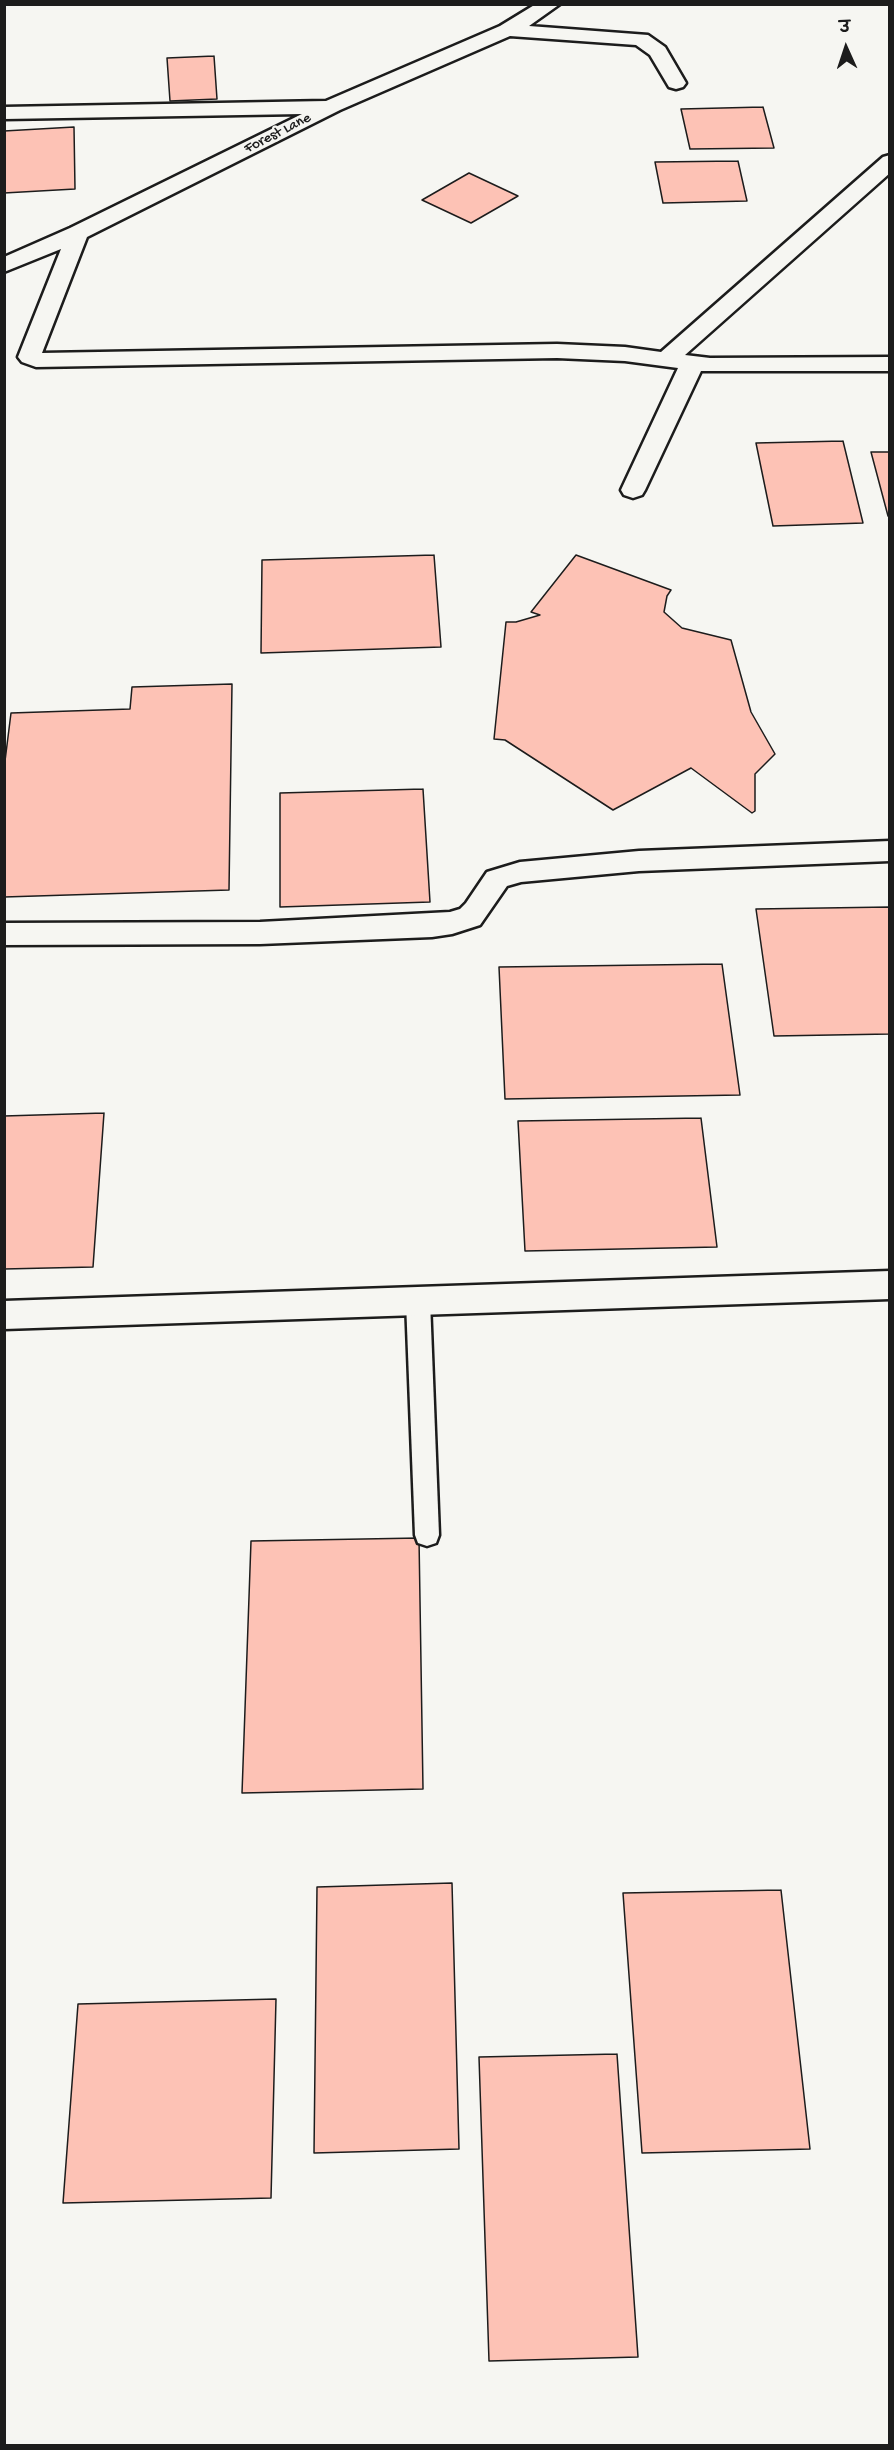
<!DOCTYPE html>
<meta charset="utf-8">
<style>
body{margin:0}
#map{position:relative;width:894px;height:2450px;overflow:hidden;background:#f6f6f2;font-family:"Gochi Hand","Playpen Sans Deva",sans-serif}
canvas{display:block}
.frame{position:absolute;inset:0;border:6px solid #1c1c1c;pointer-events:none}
.north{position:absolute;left:816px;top:18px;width:60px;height:60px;-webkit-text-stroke:4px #f6f6f2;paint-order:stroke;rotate:357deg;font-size:16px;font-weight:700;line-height:24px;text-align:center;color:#1c1c1c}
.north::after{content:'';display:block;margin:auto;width:21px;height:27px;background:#1c1c1c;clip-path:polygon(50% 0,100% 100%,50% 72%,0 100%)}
</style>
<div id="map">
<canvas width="894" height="2450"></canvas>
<div class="frame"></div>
<div class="north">उ</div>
</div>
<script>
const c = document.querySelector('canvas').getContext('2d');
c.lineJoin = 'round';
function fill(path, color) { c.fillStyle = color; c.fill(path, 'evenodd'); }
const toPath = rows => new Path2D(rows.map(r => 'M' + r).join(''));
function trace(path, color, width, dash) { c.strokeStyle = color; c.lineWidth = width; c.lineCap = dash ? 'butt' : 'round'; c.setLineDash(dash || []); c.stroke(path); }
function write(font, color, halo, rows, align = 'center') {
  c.font = font + ' "Gochi Hand",sans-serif'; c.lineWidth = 4.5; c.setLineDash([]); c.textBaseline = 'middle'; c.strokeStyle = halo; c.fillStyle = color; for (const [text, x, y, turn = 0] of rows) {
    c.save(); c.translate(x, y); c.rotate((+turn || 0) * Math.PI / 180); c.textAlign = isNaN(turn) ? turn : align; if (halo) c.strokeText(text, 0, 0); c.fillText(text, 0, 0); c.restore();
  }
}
const building = toPath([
 [214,56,217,99,170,101,167,58,214,56],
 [763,107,774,148,690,149,681,109,763,107],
 [74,127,75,189,4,193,4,131,74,127],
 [738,161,747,201,663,203,655,162,738,161],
 [469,173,518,196,471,223,422,200,469,173],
 [843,441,863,523,773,526,756,443,843,441],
 [871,452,890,452,890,516,888,516,871,452],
 [434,555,441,647,261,653,262,560,434,555],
 [576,555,671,590,667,596,664,612,682,628,731,640,751,712,775,754,755,774,755,811,752,813,691,768,613,810,505,740,494,739,506,622,516,622,540,615,531,612,576,555],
 [232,684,229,890,4,897,4,769,11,713,130,709,132,687,232,684],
 [423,789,430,902,280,907,280,793,423,789],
 [890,907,890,1034,774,1036,756,909,890,907],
 [722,964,740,1095,505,1099,499,967,722,964],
 [104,1113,93,1267,4,1269,4,1116,104,1113],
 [701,1118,717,1247,525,1251,518,1121,701,1118],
 [419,1538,423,1789,242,1793,251,1541,419,1538],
 [452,1883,459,2149,314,2153,317,1887,452,1883],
 [781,1890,810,2149,642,2153,623,1893,781,1890],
 [276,1999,271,2198,63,2203,78,2004,276,1999],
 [617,2054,638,2357,489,2361,479,2057,617,2054]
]);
const lane = toPath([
 [418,1291,426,1294,430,1301,439,1535,436,1543,427,1546,418,1543,415,1535,406,1301,410,1294,418,1291]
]);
const street = toPath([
 [536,4,560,4,529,26,648,35,665,47,686,83,683,87,676,89,669,87,650,55,636,45,510,36,340,110,87,237,42,353,557,344,625,347,661,352,883,157,890,155,890,173,685,355,710,358,890,357,890,371,701,371,645,490,642,495,633,498,624,495,621,490,678,368,625,361,557,358,36,367,22,362,18,357,61,249,4,272,4,257,70,228,302,114,4,119,4,107,326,101,500,26,536,4],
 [890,841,890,861,639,871,521,882,507,886,480,925,452,934,432,937,260,944,4,945,4,923,260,922,450,912,460,909,466,903,487,872,520,862,639,851,890,841],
 [890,1271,890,1299,4,1329,4,1301,890,1271]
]);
const farStreetnames = [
 ["Forest Lane",278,134,-27]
];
fill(building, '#fdc2b5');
trace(building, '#1c1c1c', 1.5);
trace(lane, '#1c1c1c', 5);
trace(street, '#1c1c1c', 5);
fill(lane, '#f6f6f2');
fill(street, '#f6f6f2');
write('15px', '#1c1c1c', '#f6f6f2', farStreetnames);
</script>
